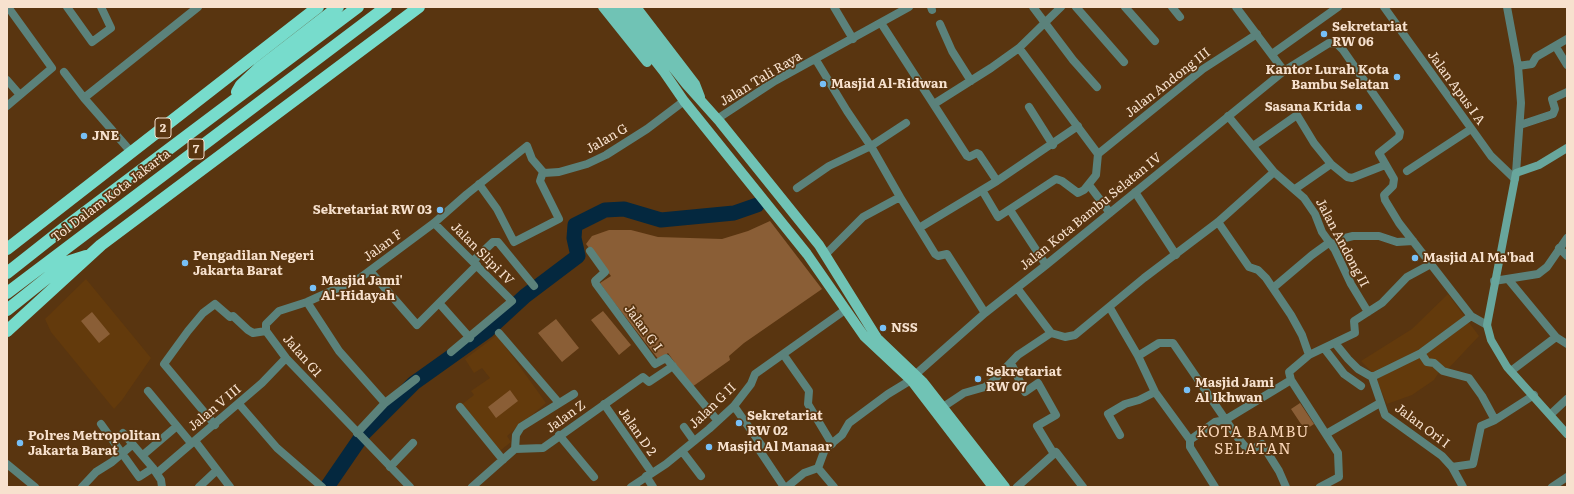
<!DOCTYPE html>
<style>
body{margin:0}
#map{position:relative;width:1574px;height:494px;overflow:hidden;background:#593510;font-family:Literata,serif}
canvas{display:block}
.frame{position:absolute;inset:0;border:8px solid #f7e1ce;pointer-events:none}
</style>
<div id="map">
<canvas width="1574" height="494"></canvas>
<div class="frame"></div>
</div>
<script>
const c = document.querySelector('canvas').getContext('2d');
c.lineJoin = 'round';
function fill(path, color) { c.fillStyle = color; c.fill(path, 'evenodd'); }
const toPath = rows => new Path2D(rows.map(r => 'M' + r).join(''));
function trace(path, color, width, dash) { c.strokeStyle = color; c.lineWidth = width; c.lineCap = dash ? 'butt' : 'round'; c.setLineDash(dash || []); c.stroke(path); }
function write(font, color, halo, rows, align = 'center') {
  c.font = font + ' Literata,serif'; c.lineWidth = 3.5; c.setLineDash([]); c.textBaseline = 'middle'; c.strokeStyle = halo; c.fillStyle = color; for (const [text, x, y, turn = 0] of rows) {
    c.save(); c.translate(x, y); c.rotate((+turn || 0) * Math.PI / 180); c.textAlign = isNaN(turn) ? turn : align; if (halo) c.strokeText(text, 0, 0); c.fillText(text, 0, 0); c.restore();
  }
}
const built = toPath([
 [86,279,151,358,122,400,114,409,51,332,45,319],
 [1448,294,1479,336,1446,371,1441,369,1434,380,1412,395,1387,404,1374,374,1361,361,1412,329],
 [497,335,546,403,507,436,511,442,496,454,457,408,474,395,471,391,490,378,482,368,474,373,465,359]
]);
const green = toPath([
 [770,221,822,289,744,343,729,356,730,360,692,387,668,353,659,360,613,301,600,283,611,276,586,244,592,236,609,230,631,230,658,237,722,239,748,231],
 [603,311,631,345,619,355,591,320],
 [92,312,110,334,99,343,81,321],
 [556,319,579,348,562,362,538,333],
 [510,390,518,401,496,418,488,407],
 [1300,403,1314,424,1305,430,1291,409]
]);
const river = toPath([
 [327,487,364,433,414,383,487,331,525,296,578,256,574,238,575,225,605,210,624,209,661,220,734,213,757,205]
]);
const street = toPath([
 [67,7,92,42,111,28,101,7],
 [834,7,853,39],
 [931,7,932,10],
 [1033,7,1073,60,1097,87],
 [1076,7,1124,62],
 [1125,7,1155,41],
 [1172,7,1180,17],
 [1236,7,1284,71],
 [1384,7,1491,156,1515,179],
 [1507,7,1518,66,1521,103,1516,173],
 [881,23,967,156,969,157,977,153,979,154,997,181],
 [940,24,952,51,971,81],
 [1556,47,1567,65],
 [1272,54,1338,7],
 [816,60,847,111,872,148,900,197,935,254,938,256,947,254,985,313],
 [1518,66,1532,64,1536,57,1567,39],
 [64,72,84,98,132,153],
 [7,80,20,95],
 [84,98,198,7],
 [934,104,991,68,1019,48,1061,7],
 [7,106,52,68,8,7],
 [1029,107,1053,145],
 [1228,116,1274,172,1304,198,1315,214,1322,232,1335,250,1351,284,1368,312],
 [717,119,775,81,909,7],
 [1520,125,1553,114,1555,109,1552,99,1567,92],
 [1253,146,1297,115,1314,143,1331,164,1347,177,1352,178,1385,165],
 [1098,154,1203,69,1257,34],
 [1407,171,1471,129],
 [479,184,497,209,514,242,559,219,540,181,543,172],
 [1089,185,1110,213],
 [797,188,829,166,871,146,906,123],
 [1295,189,1331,164],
 [982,190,998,217,1056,179,1062,181,1078,193,1084,190,1096,175,1098,154,1019,48],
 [1135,192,1176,255],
 [1010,210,1046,265],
 [1218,222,1249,267,1258,270,1266,278,1291,315,1302,335,1309,355],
 [434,223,512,301,451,352],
 [919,228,997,181,1078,126],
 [1332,245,1345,238,1353,236,1379,236,1397,242,1413,241],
 [1559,248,1567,256],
 [590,251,605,272,595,281,596,284,655,364,666,358,717,420],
 [826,254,863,217,900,197],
 [473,261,493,242,498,242,534,286],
 [370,271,417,325,477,265],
 [1508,279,1556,337,1567,344],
 [1494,281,1538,274,1547,267,1567,238],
 [1017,288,1051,333,1065,337,1075,335,1144,278,1218,222,1274,172],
 [1273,288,1312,255,1330,242],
 [307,302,339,351,385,403],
 [439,303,470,338],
 [1110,308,1138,356,1155,392,1190,440,1190,447,1215,487],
 [499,333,559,403],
 [1335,343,1348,359,1358,369,1372,377],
 [1324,348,1344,374,1361,386],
 [1421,353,1427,362,1434,363,1443,371,1469,378,1482,396,1495,420],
 [783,354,809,391,808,404,832,444],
 [1138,356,1159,343,1173,343,1238,438,1249,451,1262,444,1279,471,1286,487],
 [1011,363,1025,392,1038,383,1056,415,1037,426,1054,454],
 [1511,371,1556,337],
 [916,374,985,313,1046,265,1284,71,1329,43,1337,44,1343,50,1400,132,1399,137,1379,153,1394,179,1393,186,1384,195,1385,200,1399,223,1471,316,1487,325],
 [1372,377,1385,415,1442,456,1452,467,1463,487],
 [1372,377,1421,353,1471,316],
 [148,391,191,443],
 [239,404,277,448,322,487],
 [604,404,652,473],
 [734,406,762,446,760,451,784,487],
 [460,407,503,460],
 [943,407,964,393,985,387,992,382,1018,355,1051,333],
 [1551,414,1567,399],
 [101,424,139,477,153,468],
 [215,425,164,364,188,331,203,313,215,304,230,317,233,316,248,330,253,333,266,331],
 [684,427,694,441],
 [123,433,153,468,161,480,162,487],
 [357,433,385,403,416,379],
 [1326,434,1380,403],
 [559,435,594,477],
 [1120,435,1108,414,1125,404,1139,400,1155,392],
 [1190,440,1215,422,1225,420,1291,380],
 [195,441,230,487],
 [515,449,516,435,521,427,574,394],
 [682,451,701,476],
 [143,455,177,426],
 [7,464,35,487],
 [390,467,413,443],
 [1452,467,1473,464,1481,426,1495,420,1534,395],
 [818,468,834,487],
 [157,473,262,383,286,358],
 [646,476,653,487],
 [82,487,96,472,112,462,132,445],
 [199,487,217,470],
 [410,487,286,358,266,331,266,324,279,311,307,302,360,278,434,223,467,194,527,146,532,159,544,173,559,172,587,164,606,155,647,129,684,101],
 [472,487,515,449,543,448,643,377,649,382,673,366],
 [631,487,666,464,709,429,734,406,751,384,755,374,845,310],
 [787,487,804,473,818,468,825,449,842,435,849,423,888,394,911,380],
 [1017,487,1056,452,1083,487],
 [1320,487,1339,477,1338,453,1291,380,1289,372,1309,355,1355,333,1354,321,1382,303,1407,277,1431,264],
 [1552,487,1567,477]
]);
const secondary = toPath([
 [1567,148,1539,165,1516,173,1487,325,1491,340,1507,367,1567,434]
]);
const primary = toPath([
 [603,7,647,62],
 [613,7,664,72,684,101,807,254,864,336,911,380,993,487],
 [625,7,686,84,720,122,819,245,877,338,923,382,1005,487],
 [636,7,695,84,700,97]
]);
const highway = toPath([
 [237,92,241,85,258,69,338,7],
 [7,249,318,7],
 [7,273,64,228,358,7],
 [7,293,386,7],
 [7,310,67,262,86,256],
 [7,331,101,245,419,7]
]);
const markers = [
 [1324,34,4,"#77c0f7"],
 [1397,77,4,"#77c0f7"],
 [823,84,4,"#77c0f7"],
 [1359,107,4,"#77c0f7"],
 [84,136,4,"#77c0f7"],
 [440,210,4,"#77c0f7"],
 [1415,258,4,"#77c0f7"],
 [185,263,4,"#77c0f7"],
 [313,288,4,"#77c0f7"],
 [883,328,4,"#77c0f7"],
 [978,379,4,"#77c0f7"],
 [1187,390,4,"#77c0f7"],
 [739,423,4,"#77c0f7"],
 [20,443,4,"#77c0f7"],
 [709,447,4,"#77c0f7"]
];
const shields = [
 [163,128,16],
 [196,149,16]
];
const shieldNames = [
 ["2",163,128],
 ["7",196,149]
];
const poiNames = [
 ["Sekretariat",1332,27],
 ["RW 06",1332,42],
 ["Kantor Lurah Kota",1389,70,"right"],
 ["Bambu Selatan",1389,85,"right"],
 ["Masjid Al-Ridwan",831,84],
 ["Sasana Krida",1351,107,"right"],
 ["JNE",92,136],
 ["Sekretariat RW 03",432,210,"right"],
 ["Pengadilan Negeri",193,256],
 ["Jakarta Barat",193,271],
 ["Masjid Al Ma'bad",1423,258],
 ["Masjid Jami'",321,281],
 ["Al-Hidayah",321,296],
 ["NSS",891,328],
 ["Sekretariat",986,372],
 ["RW 07",986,387],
 ["Masjid Jami",1195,383],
 ["Al Ikhwan",1195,398],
 ["Sekretariat",747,416],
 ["RW 02",747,431],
 ["Polres Metropolitan",28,436],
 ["Jakarta Barat",28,451],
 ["Masjid Al Manaar",717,447]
];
const streetNames = [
 ["Jalan Tali Raya",761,79,-31],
 ["Jalan Andong III",1168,83,-38],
 ["Jalan Apus I A",1456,88,54],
 ["Jalan G",607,139,-30],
 ["Tol Dalam Kota Jakarta",111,196,-37],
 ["Jalan Kota Bambu Selatan IV",1091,212,-39],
 ["Jalan Andong II",1342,243,62],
 ["Jalan F",383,246,-36],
 ["Jalan Slipi IV",482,254,45],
 ["Jalan G I",643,328,54],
 ["Jalan G1",302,356,49],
 ["Jalan G II",713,406,-44],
 ["Jalan V III",215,408,-40],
 ["Jalan Z",566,417,-36],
 ["Jalan Ori I",1422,426,37],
 ["Jalan D 2",637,432,55]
];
const quarterNames = [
 ["KOTA BAMBU",1253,433],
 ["SELATAN",1253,450]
];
fill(built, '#633a0c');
fill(green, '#8a5e36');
trace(river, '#04283f', 15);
trace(street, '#5b827b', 8);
trace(secondary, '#68a69c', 8);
trace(primary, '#70c3b5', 10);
trace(highway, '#77dccc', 12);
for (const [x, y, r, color] of markers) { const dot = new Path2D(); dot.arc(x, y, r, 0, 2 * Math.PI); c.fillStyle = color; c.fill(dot); trace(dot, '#593510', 1.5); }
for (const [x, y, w] of shields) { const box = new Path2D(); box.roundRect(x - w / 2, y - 10, w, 20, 3); c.fillStyle = '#593510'; c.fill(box); trace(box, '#f7e1ce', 1); }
write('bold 12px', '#f7e1ce', null, shieldNames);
write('bold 13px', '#f7e1ce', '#593510', poiNames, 'left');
write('13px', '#f7e1ce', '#593510', streetNames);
c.letterSpacing = '1px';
write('15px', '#fad6b8', '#593510', quarterNames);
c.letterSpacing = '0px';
</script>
